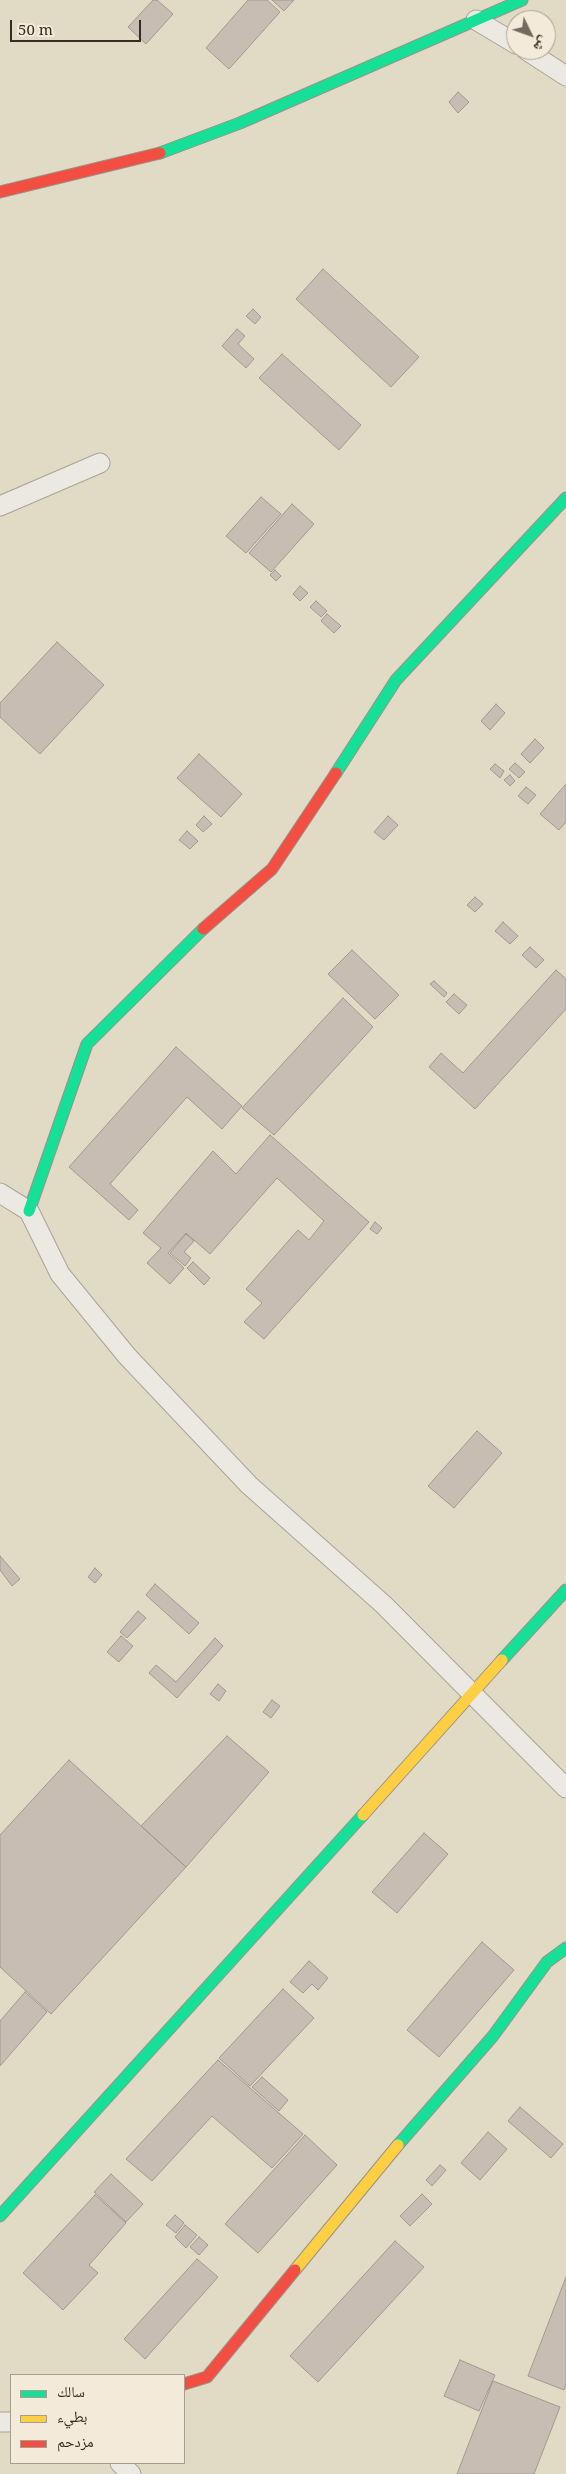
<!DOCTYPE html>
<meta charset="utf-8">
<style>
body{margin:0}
#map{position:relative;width:566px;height:2474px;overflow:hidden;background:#e3ddd2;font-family:"Noto Serif","Noto Naskh Arabic",serif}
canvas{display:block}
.legend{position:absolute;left:10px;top:2374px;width:175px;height:90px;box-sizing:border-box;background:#f3ead9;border:1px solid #a89e90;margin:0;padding:6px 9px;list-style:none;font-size:15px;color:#382c22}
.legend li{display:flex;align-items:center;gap:10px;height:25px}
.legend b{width:25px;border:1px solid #a89e90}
.north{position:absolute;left:506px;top:10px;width:50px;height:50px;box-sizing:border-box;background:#f3ead9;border:1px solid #a89e90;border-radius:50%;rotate:132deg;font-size:14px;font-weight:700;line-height:20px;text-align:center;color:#382c22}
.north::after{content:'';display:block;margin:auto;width:18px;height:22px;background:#746a60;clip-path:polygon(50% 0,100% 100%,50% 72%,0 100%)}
.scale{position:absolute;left:10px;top:20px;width:131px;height:22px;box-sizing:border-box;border:2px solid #382c22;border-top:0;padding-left:6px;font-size:15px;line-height:18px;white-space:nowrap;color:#382c22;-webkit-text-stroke:4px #f3ead9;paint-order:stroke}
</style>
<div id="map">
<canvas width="566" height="2474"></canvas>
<ul class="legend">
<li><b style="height:6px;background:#16e098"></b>سالك</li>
<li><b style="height:6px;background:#ffcf43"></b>بطيء</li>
<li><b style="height:6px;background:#f24e42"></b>مزدحم</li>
</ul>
<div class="north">ش</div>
<div class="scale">50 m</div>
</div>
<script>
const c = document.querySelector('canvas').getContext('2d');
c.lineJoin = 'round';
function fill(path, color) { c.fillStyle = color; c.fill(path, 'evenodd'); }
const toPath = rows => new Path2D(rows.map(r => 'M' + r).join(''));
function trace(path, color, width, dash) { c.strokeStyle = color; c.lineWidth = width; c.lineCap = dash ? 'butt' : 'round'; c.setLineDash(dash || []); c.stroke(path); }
const farmland = toPath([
 [0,0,566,0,566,2474,0,2474],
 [516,20,546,20,546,50,516,50],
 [11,2375,184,2375,184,2463,11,2463]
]);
const building = toPath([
 [153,0,157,0,173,14,146,44,128,27,153,0],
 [248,0,267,0,280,12,229,69,206,48,248,0],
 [272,0,294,0,284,11,272,0],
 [458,92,469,102,458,113,449,102,458,92],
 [323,269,419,357,391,387,296,299,323,269],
 [253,309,261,317,255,324,246,316,253,309],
 [237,329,245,336,238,344,254,359,246,368,222,346,237,329],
 [282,354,361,425,339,450,259,378,282,354],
 [261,497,281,514,246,553,226,536,261,497],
 [292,504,314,524,271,572,249,553,292,504],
 [275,570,281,576,276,581,270,575,275,570],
 [300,586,308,593,300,601,293,594,300,586],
 [316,601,327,611,321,617,310,607,316,601],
 [327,614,341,626,334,633,321,621,327,614],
 [57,642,104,685,40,754,0,717,0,703,57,642],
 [496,704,505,713,490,730,481,721,496,704],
 [535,739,544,748,530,763,521,754,535,739],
 [199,754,242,794,221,817,177,778,199,754],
 [515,763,525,772,519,778,509,769,515,763],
 [495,764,504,771,500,778,490,769,495,764],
 [510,775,515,781,510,786,504,780,510,775],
 [566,784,566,822,559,830,540,814,566,784],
 [526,787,536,795,528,804,518,796,526,787],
 [204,816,212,824,203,832,196,825,204,816],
 [388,816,398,825,384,840,374,832,388,816],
 [187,831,198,841,190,849,179,840,187,831],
 [475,897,483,904,475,912,467,905,475,897],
 [503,922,518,936,510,944,495,931,503,922],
 [530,947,544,960,536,968,522,955,530,947],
 [352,950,399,995,375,1019,328,974,352,950],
 [556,970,566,979,566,1009,475,1109,429,1067,441,1053,463,1073,556,970],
 [434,981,447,993,444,997,430,984,434,981],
 [454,994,467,1005,459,1014,446,1002,454,994],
 [343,998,373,1027,274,1135,242,1108,343,998],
 [176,1047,242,1106,222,1129,187,1097,110,1184,138,1210,129,1220,69,1167,176,1047],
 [270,1135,369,1222,264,1339,244,1322,262,1303,246,1289,298,1230,309,1240,324,1221,277,1178,210,1254,186,1233,168,1253,184,1268,170,1284,147,1263,161,1248,143,1233,213,1151,236,1174,270,1135],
 [375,1222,382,1228,377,1234,370,1229,375,1222],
 [186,1234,194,1241,184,1252,191,1258,185,1266,170,1253,186,1234],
 [193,1262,210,1278,204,1285,187,1268,193,1262],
 [477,1431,502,1453,454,1508,428,1486,477,1431],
 [0,1556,20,1579,12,1586,0,1570,0,1556],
 [95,1568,102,1575,95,1583,88,1577,95,1568],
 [155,1584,199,1623,189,1634,146,1595,155,1584],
 [138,1611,146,1618,127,1638,120,1632,138,1611],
 [121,1636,133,1646,119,1662,107,1652,121,1636],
 [215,1638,223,1646,177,1698,149,1673,156,1665,176,1682,215,1638],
 [218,1684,226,1691,219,1701,210,1694,218,1684],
 [272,1700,280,1706,271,1718,263,1712,272,1700],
 [227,1736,269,1772,186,1867,141,1826,227,1736],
 [69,1760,186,1867,51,2014,0,1967,0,1835,69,1760],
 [424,1833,448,1854,397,1913,372,1892,424,1833],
 [482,1942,514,1970,439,2057,407,2030,482,1942],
 [309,1961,328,1978,318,1990,312,1984,303,1993,290,1982,309,1961],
 [283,1989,314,2018,250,2086,219,2058,283,1989],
 [25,1992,47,2012,0,2066,0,2021,25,1992],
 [218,2060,303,2134,272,2168,212,2116,152,2181,126,2159,218,2060],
 [262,2077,288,2100,279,2111,252,2087,262,2077],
 [520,2107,563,2144,551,2158,508,2121,520,2107],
 [488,2132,507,2149,480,2180,461,2163,488,2132],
 [305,2135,337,2165,258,2253,225,2224,305,2135],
 [440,2165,446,2170,432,2186,426,2180,440,2165],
 [111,2174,143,2204,126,2222,94,2192,111,2174],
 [422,2194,432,2204,410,2226,400,2216,422,2194],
 [95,2195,126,2223,89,2265,98,2273,63,2310,23,2273,95,2195],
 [175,2215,184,2223,176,2233,166,2225,175,2215],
 [185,2225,197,2235,186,2248,175,2237,185,2225],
 [199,2237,208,2245,199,2255,190,2247,199,2237],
 [395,2241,424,2267,318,2382,290,2356,395,2241],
 [197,2259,218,2277,145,2359,124,2339,197,2259],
 [566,2277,566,2384,564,2390,528,2376,566,2277],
 [460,2360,495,2375,479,2411,444,2396,460,2360],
 [493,2381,560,2407,534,2474,457,2474,493,2381]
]);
const street = toPath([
 [476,20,516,44],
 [526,50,566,76],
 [0,506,100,463],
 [0,1193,29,1211,60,1274,127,1356,249,1485,384,1605,566,1788],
 [0,2422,11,2422],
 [120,2463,131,2474]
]);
const fast = toPath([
 [160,153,240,123,522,0],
 [336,773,396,680,566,498],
 [29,1211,87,1044,203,929],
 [502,1660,566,1590],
 [398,2145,493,2036,547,1962,566,1948],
 [0,2216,363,1815]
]);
const slow = toPath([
 [363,1815,502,1660],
 [295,2270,398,2145]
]);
const jam = toPath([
 [0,192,160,153],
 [203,929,272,869,336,773],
 [184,2384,207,2377,295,2270]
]);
fill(farmland, '#e1dac4');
fill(building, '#c8bdb3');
trace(building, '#a49991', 1);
trace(street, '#a9a39a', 21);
trace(fast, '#99928a', 13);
trace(slow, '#99928a', 13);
trace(jam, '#99928a', 13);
trace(street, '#ece9e2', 19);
trace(fast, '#16e098', 11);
trace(slow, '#ffcf43', 11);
trace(jam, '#f24e42', 11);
</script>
